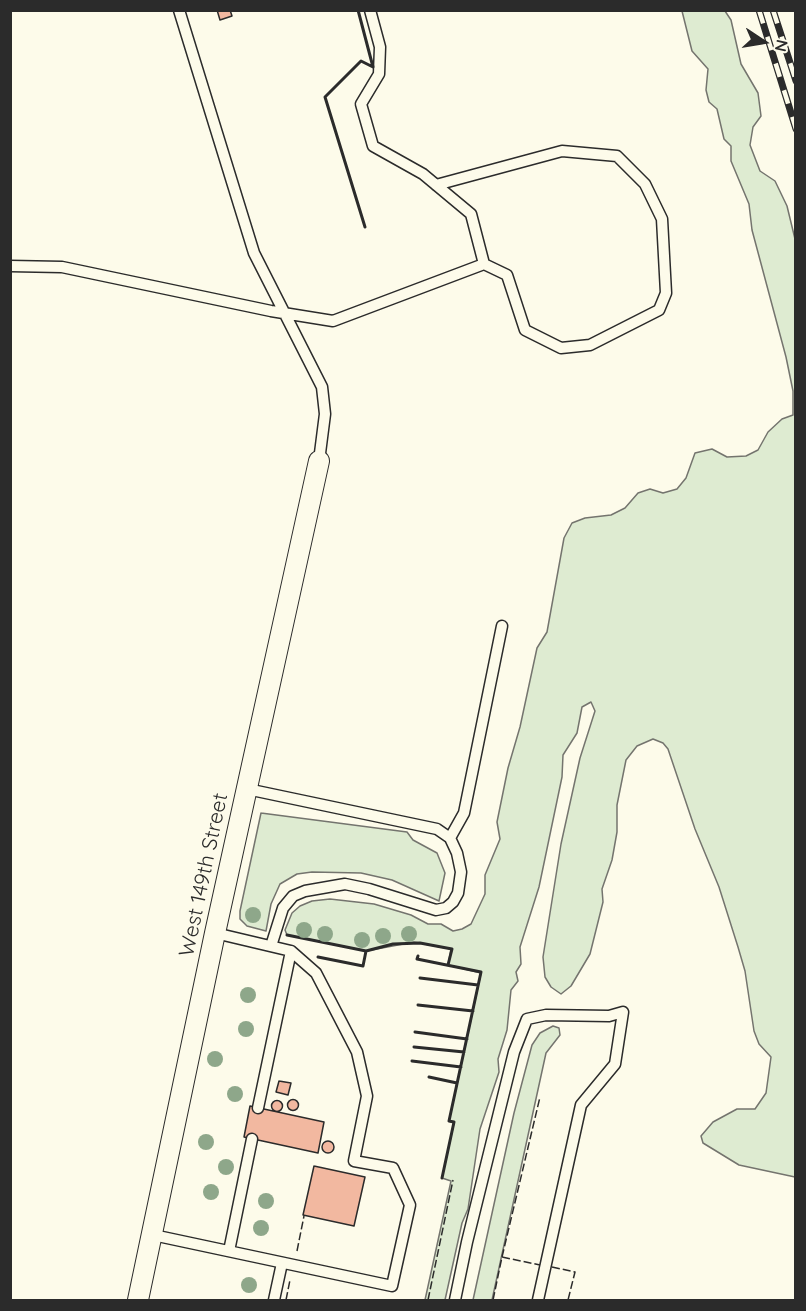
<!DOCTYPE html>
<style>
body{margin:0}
#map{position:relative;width:806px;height:1311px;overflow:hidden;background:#fdfbea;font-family:Quicksand,sans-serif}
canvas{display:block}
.frame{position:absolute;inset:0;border:12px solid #2b2b2b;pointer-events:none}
.north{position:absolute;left:734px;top:12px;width:60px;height:60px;-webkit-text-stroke:4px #fdfbea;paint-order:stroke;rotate:102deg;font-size:16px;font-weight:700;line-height:24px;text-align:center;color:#2b2b2b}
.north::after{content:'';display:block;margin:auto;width:21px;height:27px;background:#2b2b2b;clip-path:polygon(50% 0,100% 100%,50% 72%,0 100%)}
</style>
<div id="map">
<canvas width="806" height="1311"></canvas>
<div class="frame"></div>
<div class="north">N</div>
</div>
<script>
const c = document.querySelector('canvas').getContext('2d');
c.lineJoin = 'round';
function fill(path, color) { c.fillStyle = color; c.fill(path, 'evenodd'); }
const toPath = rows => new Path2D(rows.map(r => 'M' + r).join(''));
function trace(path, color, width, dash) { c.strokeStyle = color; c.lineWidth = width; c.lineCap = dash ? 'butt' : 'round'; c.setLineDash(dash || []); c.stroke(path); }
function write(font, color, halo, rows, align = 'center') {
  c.font = font + ' Quicksand,sans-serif'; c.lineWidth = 4.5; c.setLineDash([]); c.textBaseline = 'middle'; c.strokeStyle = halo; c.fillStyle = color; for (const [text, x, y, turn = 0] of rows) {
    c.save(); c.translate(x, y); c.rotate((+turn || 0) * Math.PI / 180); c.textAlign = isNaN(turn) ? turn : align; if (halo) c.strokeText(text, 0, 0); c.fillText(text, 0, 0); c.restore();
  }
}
const green = toPath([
 [682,11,725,11,731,20,741,64,758,93,761,116,753,127,750,145,760,171,775,181,787,206,795,239,795,1177,739,1165,703,1143,701,1136,713,1122,737,1109,755,1109,766,1093,771,1057,759,1044,754,1031,745,971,738,947,719,887,695,829,668,749,663,743,653,739,637,746,626,760,617,805,617,832,612,860,602,889,603,902,590,954,571,986,561,994,551,987,545,977,543,957,561,844,580,758,595,711,591,702,582,707,577,733,563,755,562,777,539,887,520,947,521,964,516,972,518,981,511,990,507,1030,498,1059,499,1072,480,1129,468,1209,462,1223,445,1300,425,1300,451,1181,442,1178,454,1123,449,1121,481,973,448,965,451,949,414,942,366,951,287,935,285,930,292,913,300,906,312,901,330,899,374,904,411,915,428,924,441,924,453,931,462,929,471,924,485,894,485,875,500,839,497,822,508,768,520,727,537,648,547,632,564,538,572,523,585,518,611,515,625,508,638,493,650,489,663,493,677,489,686,478,695,453,712,449,727,457,746,456,758,450,768,432,782,419,793,415,793,391,786,357,752,230,749,204,731,161,731,146,724,139,717,109,709,102,706,90,708,69,692,51,682,11],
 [261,813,407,832,413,840,437,853,445,873,439,901,392,880,361,873,312,872,297,874,280,884,271,904,266,931,247,926,240,919,240,911,261,813],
 [553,1026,559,1028,560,1035,546,1053,492,1300,473,1300,514,1113,532,1045,540,1033,553,1026]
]);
const building = toPath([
 [217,10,230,10,232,16,220,20,217,10],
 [279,1081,291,1083,288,1095,276,1092,279,1081],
 '287.5 1105a5.5 5.5 0 1 1 11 0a5.5 5.5 0 1 1-11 0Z',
 '271.5 1106a5.5 5.5 0 1 1 11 0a5.5 5.5 0 1 1-11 0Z',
 [250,1106,324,1122,318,1153,244,1137,250,1106],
 '322 1147a6 6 0 1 1 12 0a6 6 0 1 1-12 0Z',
 [314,1166,365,1177,354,1226,303,1215,314,1166]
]);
const lane = toPath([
 [179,10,254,253,322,387,325,414,319,461],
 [370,10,380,47,379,74,361,104,373,146,423,174,471,214,484,264],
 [10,266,62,267,271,311,333,321,484,264,507,275,525,330,561,348,590,345,659,310,666,293,662,219,645,184,617,156,562,151,436,185],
 [247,789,437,829,450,838,457,853,461,872,458,893,453,902,446,908,436,910,369,889,345,884,305,891,293,896,283,908,271,946],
 [450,838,464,813,502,626],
 [258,1108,291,951],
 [153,1235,392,1286,410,1205,393,1168,354,1161,367,1096,357,1052,316,973,291,951,215,933],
 [229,1251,252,1139],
 [274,1300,282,1263],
 [455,1300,467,1242,514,1052,527,1019,546,1015,609,1016,623,1012,615,1064,581,1105,538,1300]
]);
const street = toPath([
 [138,1300,215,933,319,461]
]);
const rail = toPath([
 [759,10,796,129],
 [773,10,796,81]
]);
const fence = toPath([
 [297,1251,304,1216],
 [502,1257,540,1097],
 [552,1267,575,1272,568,1300],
 [286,1300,290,1280],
 [428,1300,453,1180],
 [493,1300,502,1257,540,1265]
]);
const wall = toPath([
 [358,10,373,67,361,61,325,97,365,227],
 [287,935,366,951,363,966,318,957],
 [366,951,393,944,420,943,452,949,448,965],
 [418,956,417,959,481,972,449,1121,454,1122,442,1178],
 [420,978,478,985],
 [418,1005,473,1011],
 [415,1032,467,1039],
 [414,1047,464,1052],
 [412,1061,461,1067],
 [429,1077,457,1083]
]);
const trees = [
 [253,915],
 [304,930],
 [325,934],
 [409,934],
 [383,936],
 [362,940],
 [248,995],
 [246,1029],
 [215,1059],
 [235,1094],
 [206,1142],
 [226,1167],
 [211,1192],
 [266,1201],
 [261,1228],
 [249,1285]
];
const streetNames = [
 ["West 149th Street",204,875,-78]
];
fill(green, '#deebd1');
trace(green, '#74746e', 1.5);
fill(building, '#f2b8a0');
trace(building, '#2b2b2b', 1.5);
trace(lane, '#2b2b2b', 13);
trace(street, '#2b2b2b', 22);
trace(lane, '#fdfbea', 10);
trace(street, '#fdfbea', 20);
trace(rail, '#2b2b2b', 7);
trace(rail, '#fdfbea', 4.5, [14]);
trace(fence, '#2b2b2b', 1.5, [8, 3]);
trace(wall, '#2b2b2b', 3);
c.fillStyle = '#8ea78a';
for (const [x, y] of trees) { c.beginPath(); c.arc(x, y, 8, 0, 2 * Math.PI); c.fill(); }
write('21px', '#2b2b2b', '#fdfbea', streetNames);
</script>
